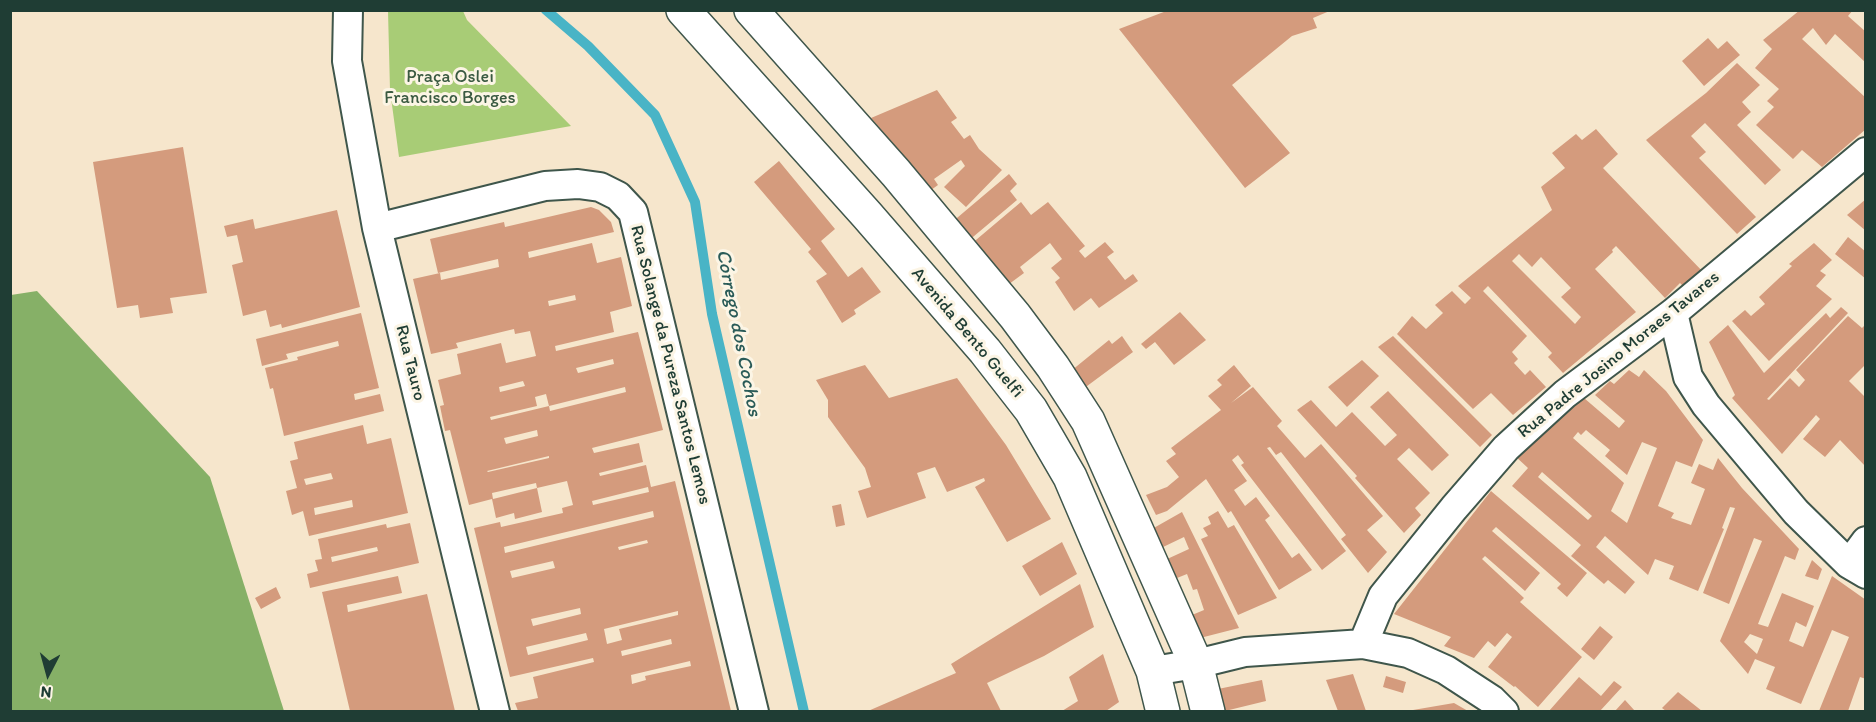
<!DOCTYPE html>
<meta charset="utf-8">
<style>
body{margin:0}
#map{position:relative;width:1876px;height:722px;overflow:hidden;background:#f6e6cc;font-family:Itim,sans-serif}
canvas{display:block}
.frame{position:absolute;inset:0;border:12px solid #1f3d34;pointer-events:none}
.north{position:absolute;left:18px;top:644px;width:60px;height:60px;-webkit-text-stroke:4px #fcf5e5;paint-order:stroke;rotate:186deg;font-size:16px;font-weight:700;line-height:24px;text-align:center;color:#1f3d34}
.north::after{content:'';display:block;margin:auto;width:21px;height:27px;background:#1f3d34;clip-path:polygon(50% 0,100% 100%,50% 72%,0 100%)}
</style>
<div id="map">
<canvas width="1876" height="722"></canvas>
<div class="frame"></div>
<div class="north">N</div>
</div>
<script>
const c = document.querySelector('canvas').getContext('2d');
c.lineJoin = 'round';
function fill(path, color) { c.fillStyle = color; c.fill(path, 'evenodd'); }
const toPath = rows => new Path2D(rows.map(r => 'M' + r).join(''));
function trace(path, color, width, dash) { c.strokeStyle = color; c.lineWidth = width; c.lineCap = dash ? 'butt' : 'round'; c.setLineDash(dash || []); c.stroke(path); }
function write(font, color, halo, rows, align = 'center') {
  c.font = font + ' Itim,sans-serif'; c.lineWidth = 6; c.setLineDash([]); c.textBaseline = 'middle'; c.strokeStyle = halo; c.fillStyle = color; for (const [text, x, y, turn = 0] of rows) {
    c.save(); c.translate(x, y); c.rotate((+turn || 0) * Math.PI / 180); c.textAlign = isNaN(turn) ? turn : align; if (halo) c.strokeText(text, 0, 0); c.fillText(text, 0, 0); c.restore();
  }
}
const green = toPath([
 [388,11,463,11,467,20,571,126,399,157,390,90]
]);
const forest = toPath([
 [37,291,210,477,284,711,11,711,11,295]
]);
const stream = toPath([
 [546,10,588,46,655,115,695,202,712,314,804,712]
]);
const building = toPath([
 [1169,10,1332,10,1313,18,1317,28,1292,36,1232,85,1290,153,1245,188,1119,29],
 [1800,10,1853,10,1848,16,1866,32,1866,63,1835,34,1826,45,1813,28,1802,39,1866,98,1866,129,1822,167,1802,150,1793,159,1756,125,1774,107,1767,101,1779,89,1755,68,1772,49,1763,40],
 [1708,38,1718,49,1727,41,1740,55,1704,86,1682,61],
 [1737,63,1760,85,1742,102,1751,112,1737,125,1781,170,1765,185,1705,123,1691,136,1706,152,1699,158,1756,217,1737,234,1646,140,1706,93],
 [937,90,957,118,951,122,964,139,970,135,979,149,1002,170,966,207,944,187,965,166,961,160,934,179,938,185,931,190,899,158,903,155,871,118],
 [1596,129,1618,154,1603,168,1705,274,1687,290,1680,283,1665,298,1616,246,1612,250,1613,252,1595,269,1636,312,1563,373,1548,357,1552,353,1488,286,1483,291,1527,336,1512,352,1518,359,1514,363,1525,375,1530,370,1546,387,1513,415,1491,393,1473,409,1397,334,1412,316,1426,329,1443,313,1435,305,1452,291,1465,304,1471,298,1458,286,1552,210,1541,187,1565,168,1552,153,1576,134,1582,140],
 [1519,254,1532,267,1541,257,1571,288,1561,297,1581,317,1575,324,1512,261],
 [183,147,207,293,170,298,173,313,140,318,138,305,117,308,93,162],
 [779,161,835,229,821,241,848,277,862,267,881,292,854,310,856,314,842,323,816,281,827,274,808,252,811,249,754,182],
 [1009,174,1017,184,1010,191,1017,200,967,242,951,223],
 [1866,199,1866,231,1847,215],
 [1021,202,1031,215,1048,202,1085,246,1079,251,1085,258,1105,242,1114,252,1107,257,1125,280,1133,274,1138,281,1099,308,1091,298,1074,311,1055,282,1060,278,1051,268,1062,259,1050,243,1020,267,1024,273,1005,287,970,245],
 [591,207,599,210,611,222,614,232,528,252,529,258,592,243,597,263,621,257,632,306,610,312,614,332,555,346,556,351,638,332,663,430,592,448,594,453,639,443,643,462,599,473,600,476,646,465,651,487,675,481,731,711,518,711,515,703,538,698,533,677,594,662,593,658,510,677,474,528,500,522,501,527,563,513,562,508,573,505,567,481,537,488,536,483,492,493,493,499,537,488,542,512,515,519,514,513,496,518,492,499,469,505,450,430,445,431,440,406,444,405,438,380,461,374,457,354,501,343,506,363,536,356,530,331,515,334,514,329,456,343,458,348,431,354,413,279,440,273,441,280,499,267,498,259,438,273,430,239,504,222,505,227],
 [575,295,576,300,549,306,548,301],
 [613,359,614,364,578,373,576,368],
 [523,381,525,386,500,392,499,387],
 [625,387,626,392,550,411,549,406,491,420,490,417,537,406,535,397,546,394,549,406],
 [537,430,538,436,506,444,504,438],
 [549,456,549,458,488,472,487,471],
 [648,487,649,492,593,505,592,501],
 [653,511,654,517,505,553,504,547],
 [647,540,648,543,619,550,618,547],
 [553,561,555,568,512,578,510,571],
 [580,608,581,614,533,626,531,619],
 [678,611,678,615,619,629,622,640,607,644,604,629],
 [586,633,588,640,528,655,526,647],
 [671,639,672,644,622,656,621,651],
 [690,661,691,666,645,676,646,680,632,684,631,675],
 [337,210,360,307,282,328,281,324,270,327,266,310,243,316,232,265,243,262,237,235,227,237,224,226,253,219,255,229],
 [1848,237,1866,252,1866,279,1835,254],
 [1814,243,1832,260,1820,271,1826,275,1816,286,1832,299,1769,361,1732,321,1745,310,1751,316,1765,304,1759,297,1792,266,1789,264],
 [1841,307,1848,313,1767,399,1769,400,1790,378,1799,387,1805,380,1796,370,1848,316,1862,328,1866,324,1866,364,1849,381,1866,398,1866,467,1840,440,1825,457,1803,439,1820,419,1816,415,1782,454,1732,398,1735,395,1709,342,1728,325,1764,373,1826,313,1830,318],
 [1180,312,1206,340,1174,365,1155,342,1146,349,1141,344],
 [361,313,379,388,354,394,355,400,380,394,384,411,284,436,273,388,270,389,265,368,298,360,297,357,339,346,338,341,286,354,288,359,262,366,256,339],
 [1122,336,1133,352,1079,392,1066,375,1109,340,1112,344],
 [1393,336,1492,435,1480,447,1378,347],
 [1362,360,1379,376,1347,407,1328,387],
 [865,365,889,398,957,378,1006,445,1051,519,1007,542,975,487,985,481,984,478,947,492,935,467,917,473,926,498,867,518,858,491,871,487,865,468,828,417,828,400,816,380],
 [1234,365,1251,386,1231,403,1253,387,1282,421,1277,426,1305,458,1321,444,1383,516,1367,530,1387,552,1368,573,1341,539,1346,535,1281,452,1276,455,1270,447,1267,448,1346,551,1322,570,1241,465,1244,463,1238,455,1232,460,1247,481,1234,490,1245,506,1256,497,1270,516,1265,520,1292,558,1299,553,1312,570,1279,590,1231,511,1228,513,1206,479,1167,511,1156,515,1146,495,1167,487,1179,477,1166,461,1176,454,1171,448,1221,410,1208,396,1222,385,1217,380],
 [1629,370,1639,377,1644,370,1666,391,1703,440,1692,467,1676,461,1658,506,1674,513,1671,518,1691,525,1705,489,1691,483,1699,464,1713,470,1718,458,1742,488,1799,549,1795,560,1785,556,1758,624,1768,627,1782,593,1814,606,1806,627,1796,622,1789,641,1803,647,1832,576,1866,600,1866,679,1860,677,1848,711,1819,711,1849,637,1832,630,1801,704,1766,689,1775,667,1755,659,1748,674,1720,641,1762,541,1754,538,1729,604,1703,593,1735,508,1730,507,1722,528,1724,529,1698,591,1669,579,1674,566,1655,559,1648,575,1605,536,1596,547,1635,582,1625,594,1608,580,1604,584,1571,556,1581,545,1512,486,1528,468,1515,456,1560,417,1584,398,1619,428,1625,421,1595,395,1610,381,1614,384],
 [1586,430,1610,450,1605,456,1627,475,1642,442,1657,448,1627,523,1611,511,1624,483,1573,438,1578,432,1581,435],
 [1542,472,1592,516,1588,520,1538,477],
 [1750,634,1763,639,1757,654,1744,642],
 [1388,391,1449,455,1432,471,1409,448,1397,459,1430,493,1415,508,1421,515,1404,533,1355,478,1357,476,1297,410,1311,400,1336,427,1352,412,1385,446,1397,435,1370,407],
 [363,425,367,444,391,438,408,513,309,536,303,511,292,515,286,491,297,488,290,461,298,459,294,442],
 [331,473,333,479,306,485,304,479],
 [352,500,353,507,315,515,314,508],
 [1491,491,1587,573,1567,597,1557,588,1561,584,1496,527,1492,531,1540,573,1525,591,1485,556,1482,559,1524,598,1520,602,1582,657,1538,707,1515,686,1514,687,1488,667,1512,637,1507,633,1495,647,1488,641,1474,658,1444,646,1451,637,1394,614],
 [841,504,845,525,836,527,832,506],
 [1218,511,1228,528,1234,525,1277,598,1238,615,1201,539,1208,536,1203,528,1211,524,1208,517],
 [1182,512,1239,628,1200,638,1192,615,1204,610,1197,589,1193,590,1187,574,1172,580,1165,560,1189,549,1184,537,1161,548,1152,529],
 [410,523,419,563,310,588,307,574,318,571,315,560,322,559,318,539,386,524,387,528],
 [377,547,378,551,332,562,331,557],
 [1062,542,1077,574,1040,596,1022,566],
 [1812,560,1822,569,1818,580,1805,576],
 [398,576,402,593,347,605,348,612,427,594,455,711,350,711,322,592],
 [1080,584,1094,627,1044,656,987,683,1001,711,868,711,956,673,951,664],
 [276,587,281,598,261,609,255,598],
 [1600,626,1613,637,1594,660,1581,649],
 [1103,654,1119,702,1106,711,1062,711,1078,701,1069,677],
 [1353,674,1366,711,1338,711,1326,680],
 [1386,676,1406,682,1403,693,1383,687],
 [1579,677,1601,696,1614,681,1622,687,1600,711,1549,711],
 [1262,680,1266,701,1225,711,1214,711,1218,689],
 [1678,692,1702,711,1666,711,1662,708],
 [1625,700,1635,711,1615,711],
 [1454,703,1468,711,1413,711,1413,710]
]);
const street = toPath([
 [348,10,347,61,377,228,495,712],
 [377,228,545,186,578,184,600,187,618,196,633,212,754,712],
 [1673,313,1688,377,1706,405,1796,512,1849,564,1866,574],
 [1849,564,1866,541],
 [1363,644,1383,596,1454,508,1506,448,1565,394,1673,313,1866,152],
 [1153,671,1196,664,1245,652,1363,644,1408,653,1446,670,1492,700,1504,712]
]);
const secondary = toPath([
 [683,10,867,215,985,351,1031,410,1070,477,1153,671,1163,712],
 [751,10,896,173,1015,316,1053,367,1088,421,1196,664,1208,712]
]);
const parkNames = [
 ["Praça Oslei",450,77],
 ["Francisco Borges",450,98]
];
const streetNames = [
 ["Avenida Bento Guelfi",967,333,50],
 ["Rua Padre Josino Moraes Tavares",1619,355,-39],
 ["Rua Tauro",410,363,76],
 ["Rua Solange da Pureza Santos Lemos",670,365,76]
];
const waterNames = [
 ["Córrego dos Cochos",738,333,79]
];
fill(green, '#a8cc76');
fill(forest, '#86b067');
trace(stream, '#49b4c6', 10);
fill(building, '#d49b7d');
trace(street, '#3f564b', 32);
trace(secondary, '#3f564b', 36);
trace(street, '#fff', 28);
trace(secondary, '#fff', 33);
write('18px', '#3a5a41', '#fcf5e5', parkNames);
write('18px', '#1f3d34', '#fcf5e5', streetNames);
write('italic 20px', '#2a5b58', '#fcf5e5', waterNames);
</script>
